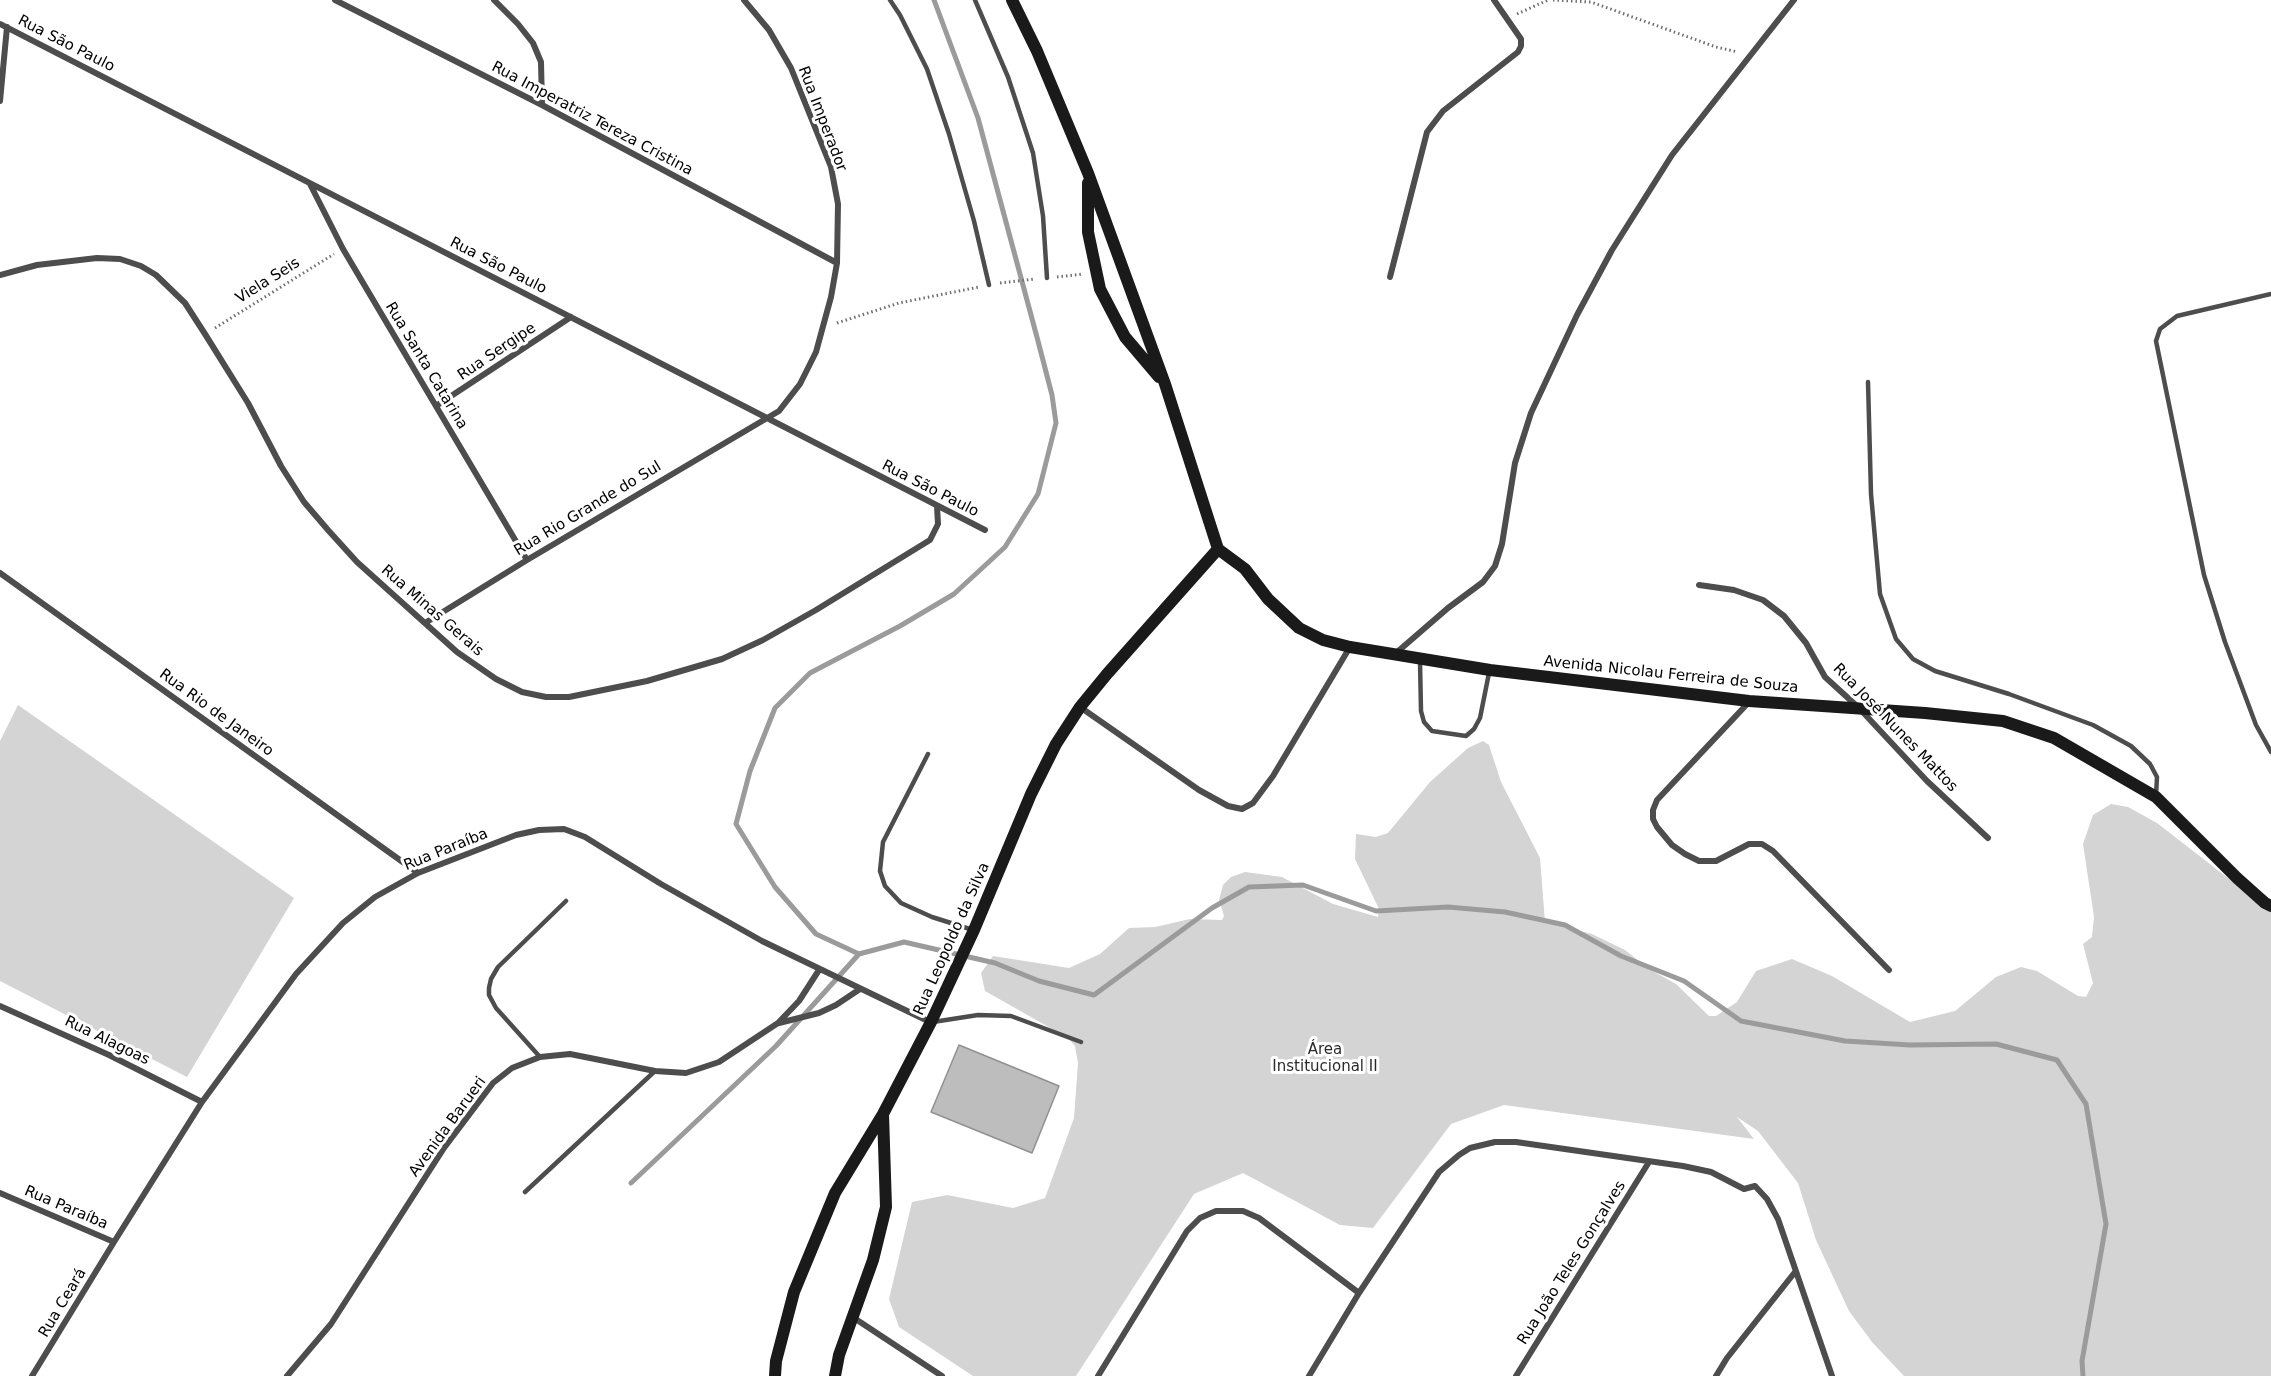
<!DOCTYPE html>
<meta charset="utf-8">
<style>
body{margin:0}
canvas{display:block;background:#fff}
</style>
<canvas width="2271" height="1376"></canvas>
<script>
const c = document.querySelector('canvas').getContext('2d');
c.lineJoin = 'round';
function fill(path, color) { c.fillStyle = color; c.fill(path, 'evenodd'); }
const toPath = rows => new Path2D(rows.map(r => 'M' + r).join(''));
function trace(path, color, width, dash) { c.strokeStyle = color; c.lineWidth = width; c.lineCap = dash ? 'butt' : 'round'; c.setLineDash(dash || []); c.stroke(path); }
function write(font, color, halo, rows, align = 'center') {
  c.font = font + ' "DejaVu Sans",sans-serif'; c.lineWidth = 6; c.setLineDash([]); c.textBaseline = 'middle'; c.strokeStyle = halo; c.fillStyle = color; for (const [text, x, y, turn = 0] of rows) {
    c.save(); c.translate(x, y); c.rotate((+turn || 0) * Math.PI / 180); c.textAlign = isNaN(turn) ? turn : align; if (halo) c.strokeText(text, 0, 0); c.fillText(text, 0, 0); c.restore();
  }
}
const green = toPath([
 [18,705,294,898,187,1077,0,981,0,741],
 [1483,741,1489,745,1501,782,1540,858,1545,922,1592,934,1625,950,1649,969,1676,984,1709,1016,1716,1016,1737,1002,1756,971,1792,959,1832,976,1910,1022,1955,1011,1996,977,2021,967,2037,971,2078,996,2086,997,2093,983,2083,944,2092,937,2094,917,2083,844,2093,815,2111,804,2128,807,2157,823,2251,896,2271,908,2271,1376,1904,1376,1872,1342,1849,1311,1816,1240,1798,1183,1758,1131,1737,1117,1754,1139,1504,1105,1451,1124,1373,1228,1340,1225,1243,1173,1194,1194,1076,1376,973,1376,899,1327,889,1299,912,1202,947,1195,1013,1208,1045,1198,1074,1118,1078,1063,1075,1046,1068,1038,985,991,981,973,993,956,1069,968,1100,954,1129,928,1155,927,1190,919,1222,920,1224,916,1219,900,1223,885,1231,877,1245,872,1282,877,1333,904,1378,917,1379,909,1355,859,1356,834,1376,837,1388,833,1430,782,1468,748]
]);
const stream = toPath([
 [934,0,978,118,1038,341,1052,395,1056,423,1038,494,1005,547,954,594,900,626,810,673,775,708,750,771,736,824,775,887,816,934,859,954,904,942,995,963,1039,981,1094,995,1212,908,1249,887,1303,885,1376,911,1448,907,1505,912,1565,925,1621,956,1684,981,1741,1021,1845,1041,1910,1045,1996,1044,2057,1060,2086,1104,2106,1224,2082,1361,2083,1376],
 [631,1183,776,1046,859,954]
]);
const building = toPath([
 [959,1045,1059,1086,1032,1153,931,1112,959,1045]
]);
const path = toPath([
 [1553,0,1591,2,1716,47,1738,52],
 [1517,14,1548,0],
 [1057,277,1083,274],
 [1000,283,1035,279],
 [837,323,899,303,979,287],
 [215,328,334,254]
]);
const lane = toPath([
 [890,0,900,15,927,69,949,134,974,221,989,285],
 [975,0,1008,77,1033,153,1043,216,1047,278],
 [2271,294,2177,316,2160,329,2156,341,2204,575,2225,642,2256,725,2271,752],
 [1868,382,1871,494,1880,594,1896,639,1913,659,1935,671,2009,694,2093,725,2131,746,2150,764,2157,777,2156,795],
 [1420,661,1421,711,1424,722,1432,731,1466,736,1474,729,1480,718,1489,673],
 [928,754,883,842,880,871,885,886,901,903,932,917,973,930],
 [933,1022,978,1015,1011,1016,1081,1042],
 [540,1057,496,1008,489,995,489,988,491,979,498,967,566,901],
 [525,1192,655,1071]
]);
const street = toPath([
 [335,0,542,105,837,263],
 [494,0,518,24,533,43,541,62,542,105],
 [0,24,985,530],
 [0,101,7,27],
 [310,184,343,249,527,560],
 [0,275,37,265,97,258,120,259,141,266,156,275,185,303,205,334,248,403,281,466,304,502,328,530,357,562,457,652,496,679,522,692,546,697,569,697,647,681,722,659,763,640,816,610,930,540,938,524,937,506],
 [1390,277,1427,132,1443,111,1518,52,1521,46,1521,39,1494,0],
 [436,406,571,317],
 [0,573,418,873],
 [1699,585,1734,590,1763,600,1784,616,1806,643,1825,677,1859,708,1927,781,1988,838],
 [425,623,527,560,779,411,800,384,816,352,831,297,837,263,838,204,831,167,791,68,769,30,744,0],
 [1396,653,1448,608,1483,582,1495,566,1502,544,1515,463,1531,413,1577,315,1612,250,1672,155,1794,0],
 [1749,702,1657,800,1653,810,1653,819,1657,827,1672,845,1685,854,1699,861,1716,861,1749,844,1762,844,1773,851,1889,970],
 [1080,707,1199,790,1228,806,1242,809,1253,803,1273,776,1350,647],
 [0,1006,109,1055,202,1102],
 [779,1023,819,1013,836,1005,860,989],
 [0,1193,114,1242,202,1102,296,974,343,923,375,897,418,873,516,835,539,830,564,829,585,837,661,884,762,941,930,1022],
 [854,1318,942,1376],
 [32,1376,114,1242],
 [287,1376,331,1324,444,1148,493,1083,512,1068,540,1057,570,1054,655,1071,686,1073,719,1062,778,1023,799,1001,819,970],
 [1098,1376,1187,1231,1200,1218,1216,1211,1243,1211,1259,1218,1359,1293],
 [1309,1376,1359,1293,1439,1172,1459,1155,1470,1148,1495,1142,1516,1142,1683,1166,1711,1172,1744,1189,1755,1186,1767,1199,1778,1219,1832,1376],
 [1516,1376,1649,1162],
 [1716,1376,1727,1358,1795,1272]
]);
const secondary = toPath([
 [1012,0,1037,51,1088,173,1165,384,1218,549,1245,569,1268,599,1299,628,1323,640,1350,647,1490,670,1749,701,1925,713,2003,721,2054,738,2156,797,2237,878,2265,903,2271,906],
 [1088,183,1088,232,1100,289,1125,337,1159,377],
 [775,1376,776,1361,794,1292,835,1193,883,1114,931,1022,974,930,1031,794,1056,744,1080,707,1107,674,1218,549],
 [835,1376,839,1355,873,1260,886,1207,883,1114]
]);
const streetNames = [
 ["Rua São Paulo",66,44,27],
 ["Rua Imperatriz Tereza Cristina",592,119,28],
 ["Rua Imperador",822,119,69],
 ["Rua São Paulo",498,266,27],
 ["Viela Seis",268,281,-32],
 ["Rua Sergipe",497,352,-34],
 ["Rua Santa Catarina",426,366,59],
 ["Rua São Paulo",930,489,27],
 ["Rua Rio Grande do Sul",588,509,-31],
 ["Rua Minas Gerais",432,611,41],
 ["Avenida Nicolau Ferreira de Souza",1671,675,6],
 ["Rua Rio de Janeiro",216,713,36],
 ["Rua José Nunes Mattos",1895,728,46],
 ["Rua Paraíba",446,850,-22],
 ["Rua Leopoldo da Silva",952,939,-66],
 ["Rua Alagoas",107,1041,26],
 ["Avenida Barueri",448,1127,-54],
 ["Rua Paraíba",66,1208,23],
 ["Rua João Teles Gonçalves",1572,1263,-58],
 ["Rua Ceará",63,1303,-59]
];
const parkNames = [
 ["Área",1325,1050],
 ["Institucional II",1325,1067]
];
fill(green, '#d4d4d4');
trace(stream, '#9b9b9b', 5);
fill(building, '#bdbdbd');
trace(building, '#919191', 1.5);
trace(path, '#6f6f6f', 3, [1.5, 3]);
trace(lane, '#4d4d4d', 4.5);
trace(street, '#4d4d4d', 6);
trace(secondary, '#1a1a1a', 12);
write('15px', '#000', '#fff', streetNames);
write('15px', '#2b2b2b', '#fff', parkNames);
</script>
